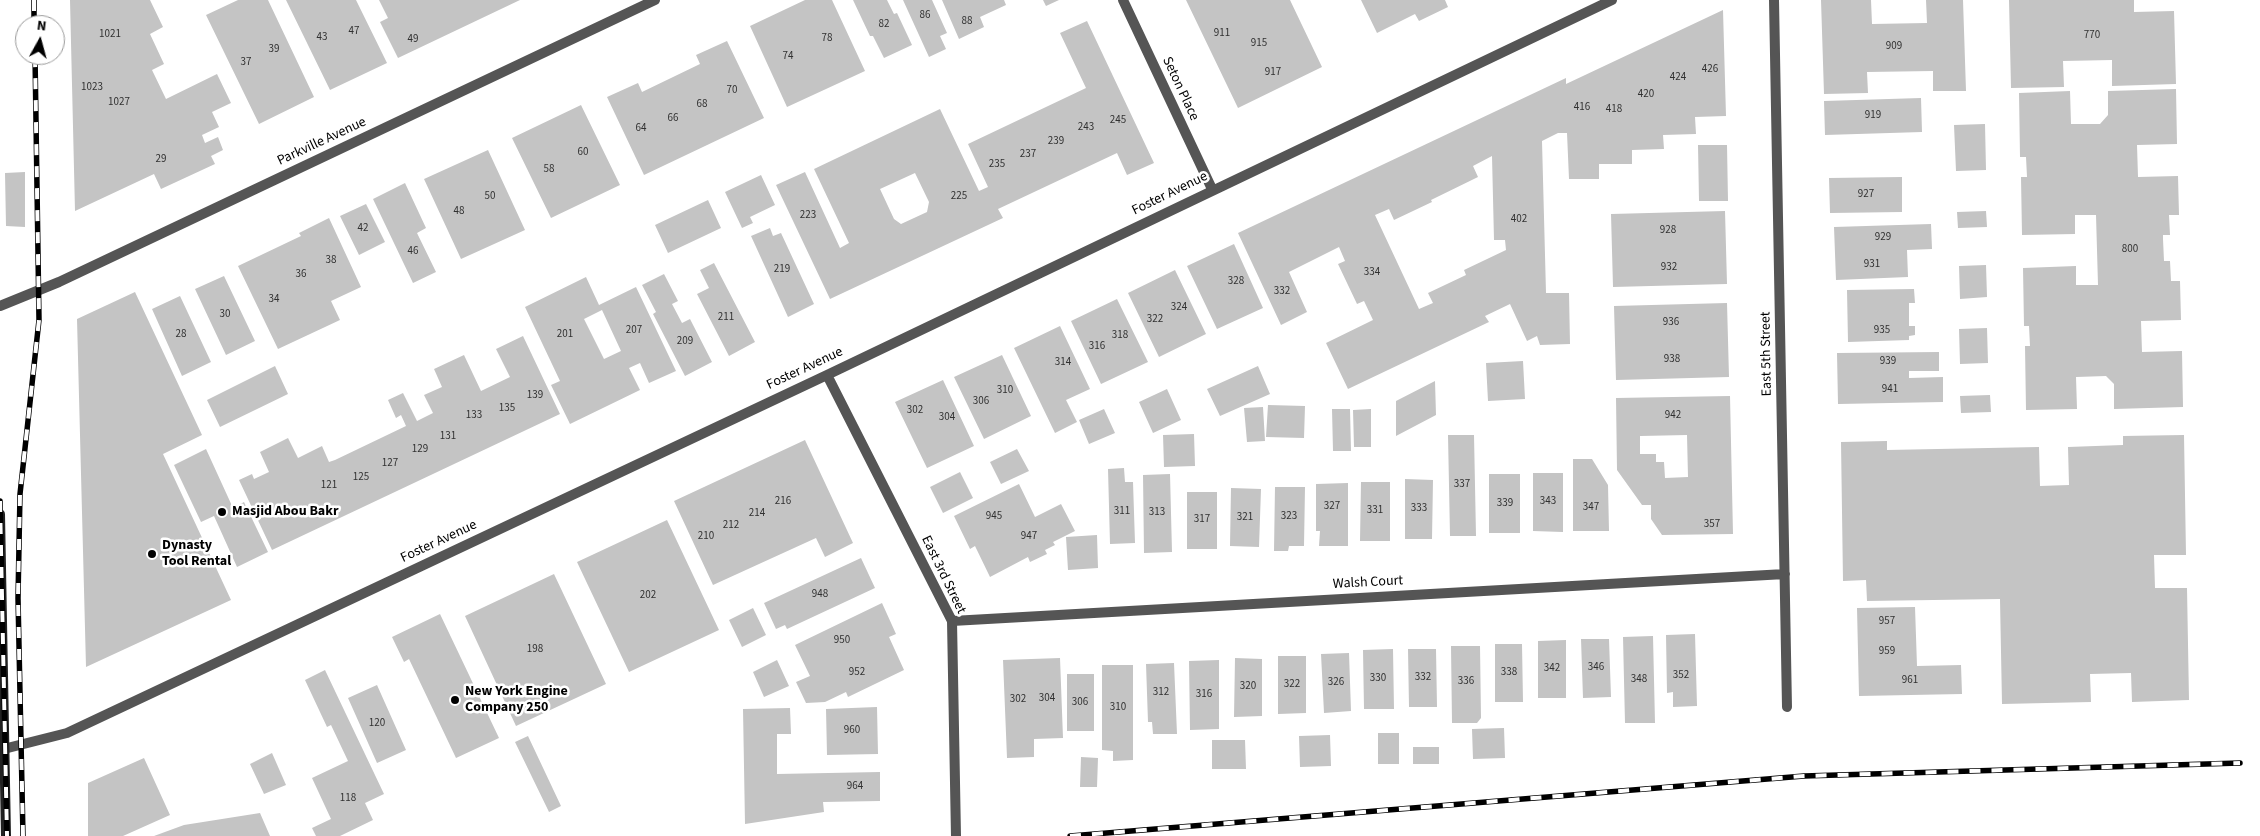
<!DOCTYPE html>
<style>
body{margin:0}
#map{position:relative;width:2260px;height:836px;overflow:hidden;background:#fff;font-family:"Source Sans 3",sans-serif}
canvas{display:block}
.north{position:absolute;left:15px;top:15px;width:50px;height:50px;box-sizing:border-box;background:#fff;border:1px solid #999;border-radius:50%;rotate:7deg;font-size:14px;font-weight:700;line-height:20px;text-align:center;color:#000}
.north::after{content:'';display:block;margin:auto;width:18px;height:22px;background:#000;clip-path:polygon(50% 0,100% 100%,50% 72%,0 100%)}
</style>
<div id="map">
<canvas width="2260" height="836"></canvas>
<div class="north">N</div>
</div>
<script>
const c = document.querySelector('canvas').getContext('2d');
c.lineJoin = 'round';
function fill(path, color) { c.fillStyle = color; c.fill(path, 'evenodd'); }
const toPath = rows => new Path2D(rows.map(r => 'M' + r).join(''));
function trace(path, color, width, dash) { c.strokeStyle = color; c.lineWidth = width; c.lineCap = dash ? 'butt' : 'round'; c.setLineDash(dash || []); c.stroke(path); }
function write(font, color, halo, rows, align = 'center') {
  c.font = font + ' "Source Sans 3",sans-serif'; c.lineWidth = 5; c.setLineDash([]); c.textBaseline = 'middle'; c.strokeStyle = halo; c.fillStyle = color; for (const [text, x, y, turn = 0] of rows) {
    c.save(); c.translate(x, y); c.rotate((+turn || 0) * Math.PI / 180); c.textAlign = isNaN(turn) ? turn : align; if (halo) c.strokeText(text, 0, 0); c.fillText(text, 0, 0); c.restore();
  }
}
const building = toPath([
 [70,0,150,0,163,27,150,34,164,64,152,70,166,99,217,74,231,103,212,112,219,127,202,135,205,143,218,137,223,150,211,156,215,164,161,189,154,174,75,211],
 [238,0,268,0,314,97,259,124,206,15],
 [286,0,356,0,387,63,330,90],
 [379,0,520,0,398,58,380,22,388,18],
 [805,0,832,0,865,71,787,107,750,26],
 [853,0,887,0,894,14,897,13,912,45,884,58,873,36,870,36],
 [903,0,932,0,947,33,940,36,946,49,929,57],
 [942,0,1004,0,1006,5,980,17,984,27,959,39],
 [1043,0,1059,0,1046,6],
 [1186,0,1290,0,1322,67,1238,108],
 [1361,0,1445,0,1448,7,1419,21,1415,14,1377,33],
 [1821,0,1871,0,1872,24,1927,23,1926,0,1963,0,1966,91,1933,91,1933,71,1867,72,1868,93,1824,94],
 [2009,0,2134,0,2134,12,2174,11,2176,84,2112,86,2112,60,2063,61,2064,87,2011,88],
 [1723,10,1726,116,1695,117,1696,134,1663,135,1664,149,1632,150,1632,164,1599,164,1599,179,1569,179,1567,133,1558,133,1542,141,1546,293,1569,293,1570,344,1540,345,1537,336,1527,341,1510,304,1485,316,1489,322,1348,389,1326,343,1373,320,1364,301,1357,304,1338,264,1345,261,1339,247,1289,272,1307,312,1281,325,1238,233,1566,78,1566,84],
 [1492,156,1494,240,1505,240,1506,250,1464,270,1466,275,1428,293,1433,303,1419,309,1375,215,1389,209,1394,220,1432,202,1431,200,1478,177,1473,166],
 [1087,21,1154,163,1127,175,1117,153,998,209,1003,218,830,299,776,185,805,172,840,248,849,243,814,169,940,109,979,191,988,187,968,144,1086,88,1060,33],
 [915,173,929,202,927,212,901,224,894,219,880,189],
 [727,41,764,118,644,175,607,97,638,83,642,92,700,64,696,55],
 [2176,89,2177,144,2137,145,2138,177,2178,176,2179,215,2169,215,2170,235,2163,235,2163,239,2164,261,2170,261,2171,281,2180,281,2181,320,2141,321,2142,352,2182,351,2183,407,2114,409,2114,384,2106,376,2076,377,2077,409,2026,410,2025,346,2030,346,2029,326,2024,326,2023,268,2076,266,2076,285,2098,285,2096,215,2075,215,2075,234,2022,235,2021,177,2027,177,2026,157,2020,157,2019,93,2070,91,2071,124,2100,124,2108,115,2108,91],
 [1921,98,1922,132,1825,135,1824,101],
 [581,105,620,185,551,218,512,138],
 [1985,124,1986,170,1956,171,1954,125],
 [1698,145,1727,145,1728,201,1699,201],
 [488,150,525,230,461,259,424,179],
 [25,172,25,227,6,226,5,173],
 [761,175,775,205,750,217,753,223,742,228,725,192],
 [1902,177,1902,212,1830,213,1829,178],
 [405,183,426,228,417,233,436,272,413,283,373,199],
 [708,200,721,228,668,253,655,225],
 [366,204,385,242,359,255,340,216],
 [1725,211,1727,284,1613,287,1611,214],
 [1986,211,1987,227,1958,228,1957,212],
 [329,218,361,287,331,301,340,320,278,349,238,266,301,236,299,233],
 [1931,224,1932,249,1907,250,1908,277,1836,280,1834,227],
 [770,228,773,236,781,233,814,304,788,317,751,236],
 [1234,244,1263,308,1217,329,1187,266],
 [714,263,755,342,729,356,697,294,709,288,700,270],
 [1986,265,1987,297,1960,299,1959,266],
 [1175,270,1206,334,1159,357,1128,293],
 [664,274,678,301,672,304,682,323,690,319,712,362,685,376,653,314,656,312,642,285],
 [224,276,255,341,226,355,195,289],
 [586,277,599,305,636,287,676,371,649,383,640,363,629,368,640,390,570,424,551,385,560,381,525,307],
 [602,310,621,351,604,359,584,319],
 [1914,289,1915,303,1909,303,1909,326,1915,326,1915,335,1909,336,1909,340,1848,342,1847,290],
 [135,292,202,435,163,454,231,600,86,667,77,319],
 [180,296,211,362,182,376,152,309],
 [1117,299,1148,362,1101,384,1071,321],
 [1727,303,1729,377,1616,380,1614,306],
 [1060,326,1090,389,1066,400,1077,422,1055,433,1014,348],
 [1987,328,1988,363,1960,364,1959,329],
 [523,336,560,414,272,550,239,480,252,474,254,479,269,472,260,452,288,438,298,458,322,446,329,462,335,460,406,426,401,415,396,418,388,400,403,393,417,421,433,413,424,395,442,387,434,369,464,355,481,391,510,377,496,349],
 [1939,352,1939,371,1909,371,1909,378,1943,377,1943,402,1838,404,1837,353],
 [1002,355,1031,416,984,439,954,377],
 [1523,361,1525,399,1488,401,1486,363],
 [275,366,288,394,220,427,207,400],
 [1258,366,1270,394,1220,416,1207,389],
 [943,380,974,446,927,468,895,402],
 [1435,381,1436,415,1396,436,1396,401],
 [1167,389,1181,420,1153,433,1139,402],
 [1990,395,1991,412,1961,413,1960,396],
 [1730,396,1733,534,1662,535,1651,519,1651,505,1642,505,1617,470,1616,398],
 [1687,435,1688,477,1665,478,1664,462,1656,462,1656,454,1640,454,1640,436],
 [1268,405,1305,406,1304,438,1266,437],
 [1263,407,1265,441,1247,442,1244,408],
 [1104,409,1115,433,1089,444,1079,420],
 [1332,409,1350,409,1351,451,1333,451],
 [1371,409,1371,447,1354,447,1353,410],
 [1194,434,1195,466,1164,467,1163,435],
 [1448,435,1474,435,1476,536,1450,536],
 [2184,435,2186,555,2154,555,2155,588,2187,588,2189,700,2132,702,2131,673,2090,674,2091,702,2002,704,2000,599,1867,601,1866,580,1843,581,1841,442,1887,441,1887,450,2039,447,2040,486,2069,485,2068,447,2123,445,2123,436],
 [805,440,853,543,825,557,816,538,713,585,674,501],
 [206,449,233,508,244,502,268,552,237,567,214,516,201,522,174,465],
 [1017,449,1029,471,1001,484,990,462],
 [1573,459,1592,459,1608,485,1609,531,1573,531],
 [1124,468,1125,482,1133,482,1135,543,1110,544,1108,469],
 [960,472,973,498,943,513,930,487],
 [1533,473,1563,473,1563,532,1533,531],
 [1170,474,1172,552,1144,553,1143,475],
 [1489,474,1520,474,1520,533,1489,533],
 [1405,479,1433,480,1432,539,1405,539],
 [1361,482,1390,482,1390,541,1360,541],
 [1348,483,1348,546,1319,546,1320,531,1316,531,1316,484],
 [1019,484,1035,517,1061,504,1075,531,1053,542,1055,545,1045,550,1047,554,1030,562,1028,557,990,577,975,546,970,549,954,516],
 [1275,487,1305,487,1304,546,1289,546,1288,551,1274,551],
 [1231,488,1261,489,1259,547,1230,546],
 [1187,492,1217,492,1217,549,1187,549],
 [667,520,719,630,629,672,577,562],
 [1097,535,1098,568,1068,570,1066,537],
 [861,558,875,588,787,629,785,625,776,629,764,603],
 [554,574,606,684,516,726,465,616],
 [882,603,896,634,889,637,904,670,848,697,846,692,825,702,806,703,796,682,810,676,795,645],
 [1915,607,1917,666,1961,665,1962,694,1859,696,1857,608],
 [753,608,766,635,742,647,729,620],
 [440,614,499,738,456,758,409,659,404,662,392,637],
 [1695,634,1697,706,1673,707,1673,692,1667,693,1666,635],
 [1653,636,1655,723,1625,723,1623,637],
 [1581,639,1609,639,1611,697,1583,698],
 [1566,640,1566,698,1538,698,1538,641],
 [1495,644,1522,644,1523,702,1495,702],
 [1451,646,1480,646,1481,718,1477,723,1452,723],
 [1393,649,1394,709,1364,709,1363,650],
 [1408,649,1436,649,1437,707,1409,707],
 [1349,653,1351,711,1324,713,1321,654],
 [1278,656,1306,656,1306,713,1278,714],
 [1060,658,1063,738,1034,739,1034,757,1007,758,1003,660],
 [1235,658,1262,659,1262,716,1234,717],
 [777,660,789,686,764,697,753,672],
 [1219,660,1219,729,1190,730,1189,661],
 [1174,663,1177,734,1153,734,1152,722,1148,722,1146,664],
 [1102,665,1133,665,1133,760,1113,761,1113,751,1102,750],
 [325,670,384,794,365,803,373,820,340,836,316,836,312,828,331,819,312,778,348,761,331,725,327,727,305,680],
 [1067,674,1094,674,1094,731,1067,731],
 [377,685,406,750,377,763,348,698],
 [877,707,878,754,827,755,826,709],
 [790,708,791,734,777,734,777,774,880,772,880,801,823,802,824,812,745,824,743,709],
 [1504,728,1505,758,1473,759,1472,729],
 [1378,733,1399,733,1399,764,1378,764],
 [1330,735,1331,766,1300,767,1299,736],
 [528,736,561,806,549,812,515,742],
 [1212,740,1245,740,1246,769,1212,769],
 [1413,747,1439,747,1439,764,1413,764],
 [272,753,286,785,264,794,250,764],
 [1081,757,1098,758,1097,787,1080,787],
 [144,758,170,815,123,836,88,836,88,783],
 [260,813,270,836,154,836,184,825]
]);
const minor = toPath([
 [1123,0,1212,189],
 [1774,0,1787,707],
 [0,306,59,282,655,0],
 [827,375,952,621,956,836],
 [952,621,1785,574],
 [0,750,67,733,827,375,1612,0]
]);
const secondary = toPath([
 [0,514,6,836]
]);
const rail = toPath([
 [34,0,34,25],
 [0,501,7,836],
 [23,836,18,598,20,494,39,320,35,55],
 [1070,836,1804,776,2240,763]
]);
const markers = [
 [222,512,5,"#000"],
 [152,554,5,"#000"],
 [455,700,5,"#000"]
];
const numberNames = [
 ["86",925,16],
 ["88",967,22],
 ["82",884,25],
 ["47",354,32],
 ["911",1222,34],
 ["1021",110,35],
 ["770",2092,36],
 ["43",322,38],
 ["78",827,39],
 ["49",413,40],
 ["915",1259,44],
 ["909",1894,47],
 ["39",274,50],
 ["74",788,57],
 ["37",246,63],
 ["426",1710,70],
 ["917",1273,73],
 ["424",1678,78],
 ["1023",92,88],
 ["70",732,91],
 ["420",1646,95],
 ["1027",119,103],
 ["68",702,105],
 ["416",1582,108],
 ["418",1614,110],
 ["919",1873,116],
 ["66",673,119],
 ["245",1118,121],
 ["243",1086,128],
 ["64",641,129],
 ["239",1056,142],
 ["60",583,153],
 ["237",1028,155],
 ["29",161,160],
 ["235",997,165],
 ["58",549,170],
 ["927",1866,195],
 ["50",490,197],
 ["225",959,197],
 ["48",459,212],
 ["223",808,216],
 ["402",1519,220],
 ["42",363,229],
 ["928",1668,231],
 ["929",1883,238],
 ["800",2130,250],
 ["46",413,252],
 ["38",331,261],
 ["931",1872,265],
 ["932",1669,268],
 ["219",782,270],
 ["334",1372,273],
 ["36",301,275],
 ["328",1236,282],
 ["332",1282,292],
 ["34",274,300],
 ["324",1179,308],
 ["30",225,315],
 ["211",726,318],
 ["322",1155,320],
 ["936",1671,323],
 ["207",634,331],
 ["935",1882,331],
 ["28",181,335],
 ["201",565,335],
 ["318",1120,336],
 ["209",685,342],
 ["316",1097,347],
 ["938",1672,360],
 ["939",1888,362],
 ["314",1063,363],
 ["941",1890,390],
 ["310",1005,391],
 ["139",535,396],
 ["306",981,402],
 ["135",507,409],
 ["302",915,411],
 ["133",474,416],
 ["942",1673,416],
 ["304",947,418],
 ["131",448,437],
 ["129",420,450],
 ["127",390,464],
 ["125",361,478],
 ["337",1462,485],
 ["121",329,486],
 ["216",783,502],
 ["343",1548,502],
 ["339",1505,504],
 ["327",1332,507],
 ["347",1591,508],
 ["333",1419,509],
 ["331",1375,511],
 ["311",1122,512],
 ["313",1157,513],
 ["214",757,514],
 ["945",994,517],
 ["323",1289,517],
 ["321",1245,518],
 ["317",1202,520],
 ["357",1712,525],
 ["212",731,526],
 ["210",706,537],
 ["947",1029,537],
 ["948",820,595],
 ["202",648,596],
 ["957",1887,622],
 ["950",842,641],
 ["198",535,650],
 ["959",1887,652],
 ["346",1596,668],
 ["342",1552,669],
 ["952",857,673],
 ["338",1509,673],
 ["352",1681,676],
 ["332",1423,678],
 ["330",1378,679],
 ["348",1639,680],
 ["961",1910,681],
 ["336",1466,682],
 ["326",1336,683],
 ["322",1292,685],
 ["320",1248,687],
 ["312",1161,693],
 ["316",1204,695],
 ["304",1047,699],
 ["302",1018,700],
 ["306",1080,703],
 ["310",1118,708],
 ["120",377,724],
 ["960",852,731],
 ["964",855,787],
 ["118",348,799]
];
const streetNames = [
 ["Seton Place",1180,89,65],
 ["Parkville Avenue",322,142,-25],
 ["Foster Avenue",1170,194,-26],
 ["East 5th Street",1767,354,-91],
 ["Foster Avenue",805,369,-25],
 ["Foster Avenue",439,542,-25],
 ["East 3rd Street",943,575,64],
 ["Walsh Court",1368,583,-3]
];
const poiNames = [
 ["Masjid Abou Bakr",232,512],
 ["Dynasty",162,546],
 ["Tool Rental",162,562],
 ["New York Engine",465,692],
 ["Company 250",465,708]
];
fill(building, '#c4c4c4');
trace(minor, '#555', 10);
trace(secondary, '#222', 10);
trace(rail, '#000', 5.5);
trace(rail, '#fff', 4, [11]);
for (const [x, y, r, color] of markers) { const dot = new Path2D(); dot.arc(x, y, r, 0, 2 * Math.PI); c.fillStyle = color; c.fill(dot); trace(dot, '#fff', 2); }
write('11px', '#313131', null, numberNames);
write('14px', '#000', '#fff', streetNames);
write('bold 14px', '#000', '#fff', poiNames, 'left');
</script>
